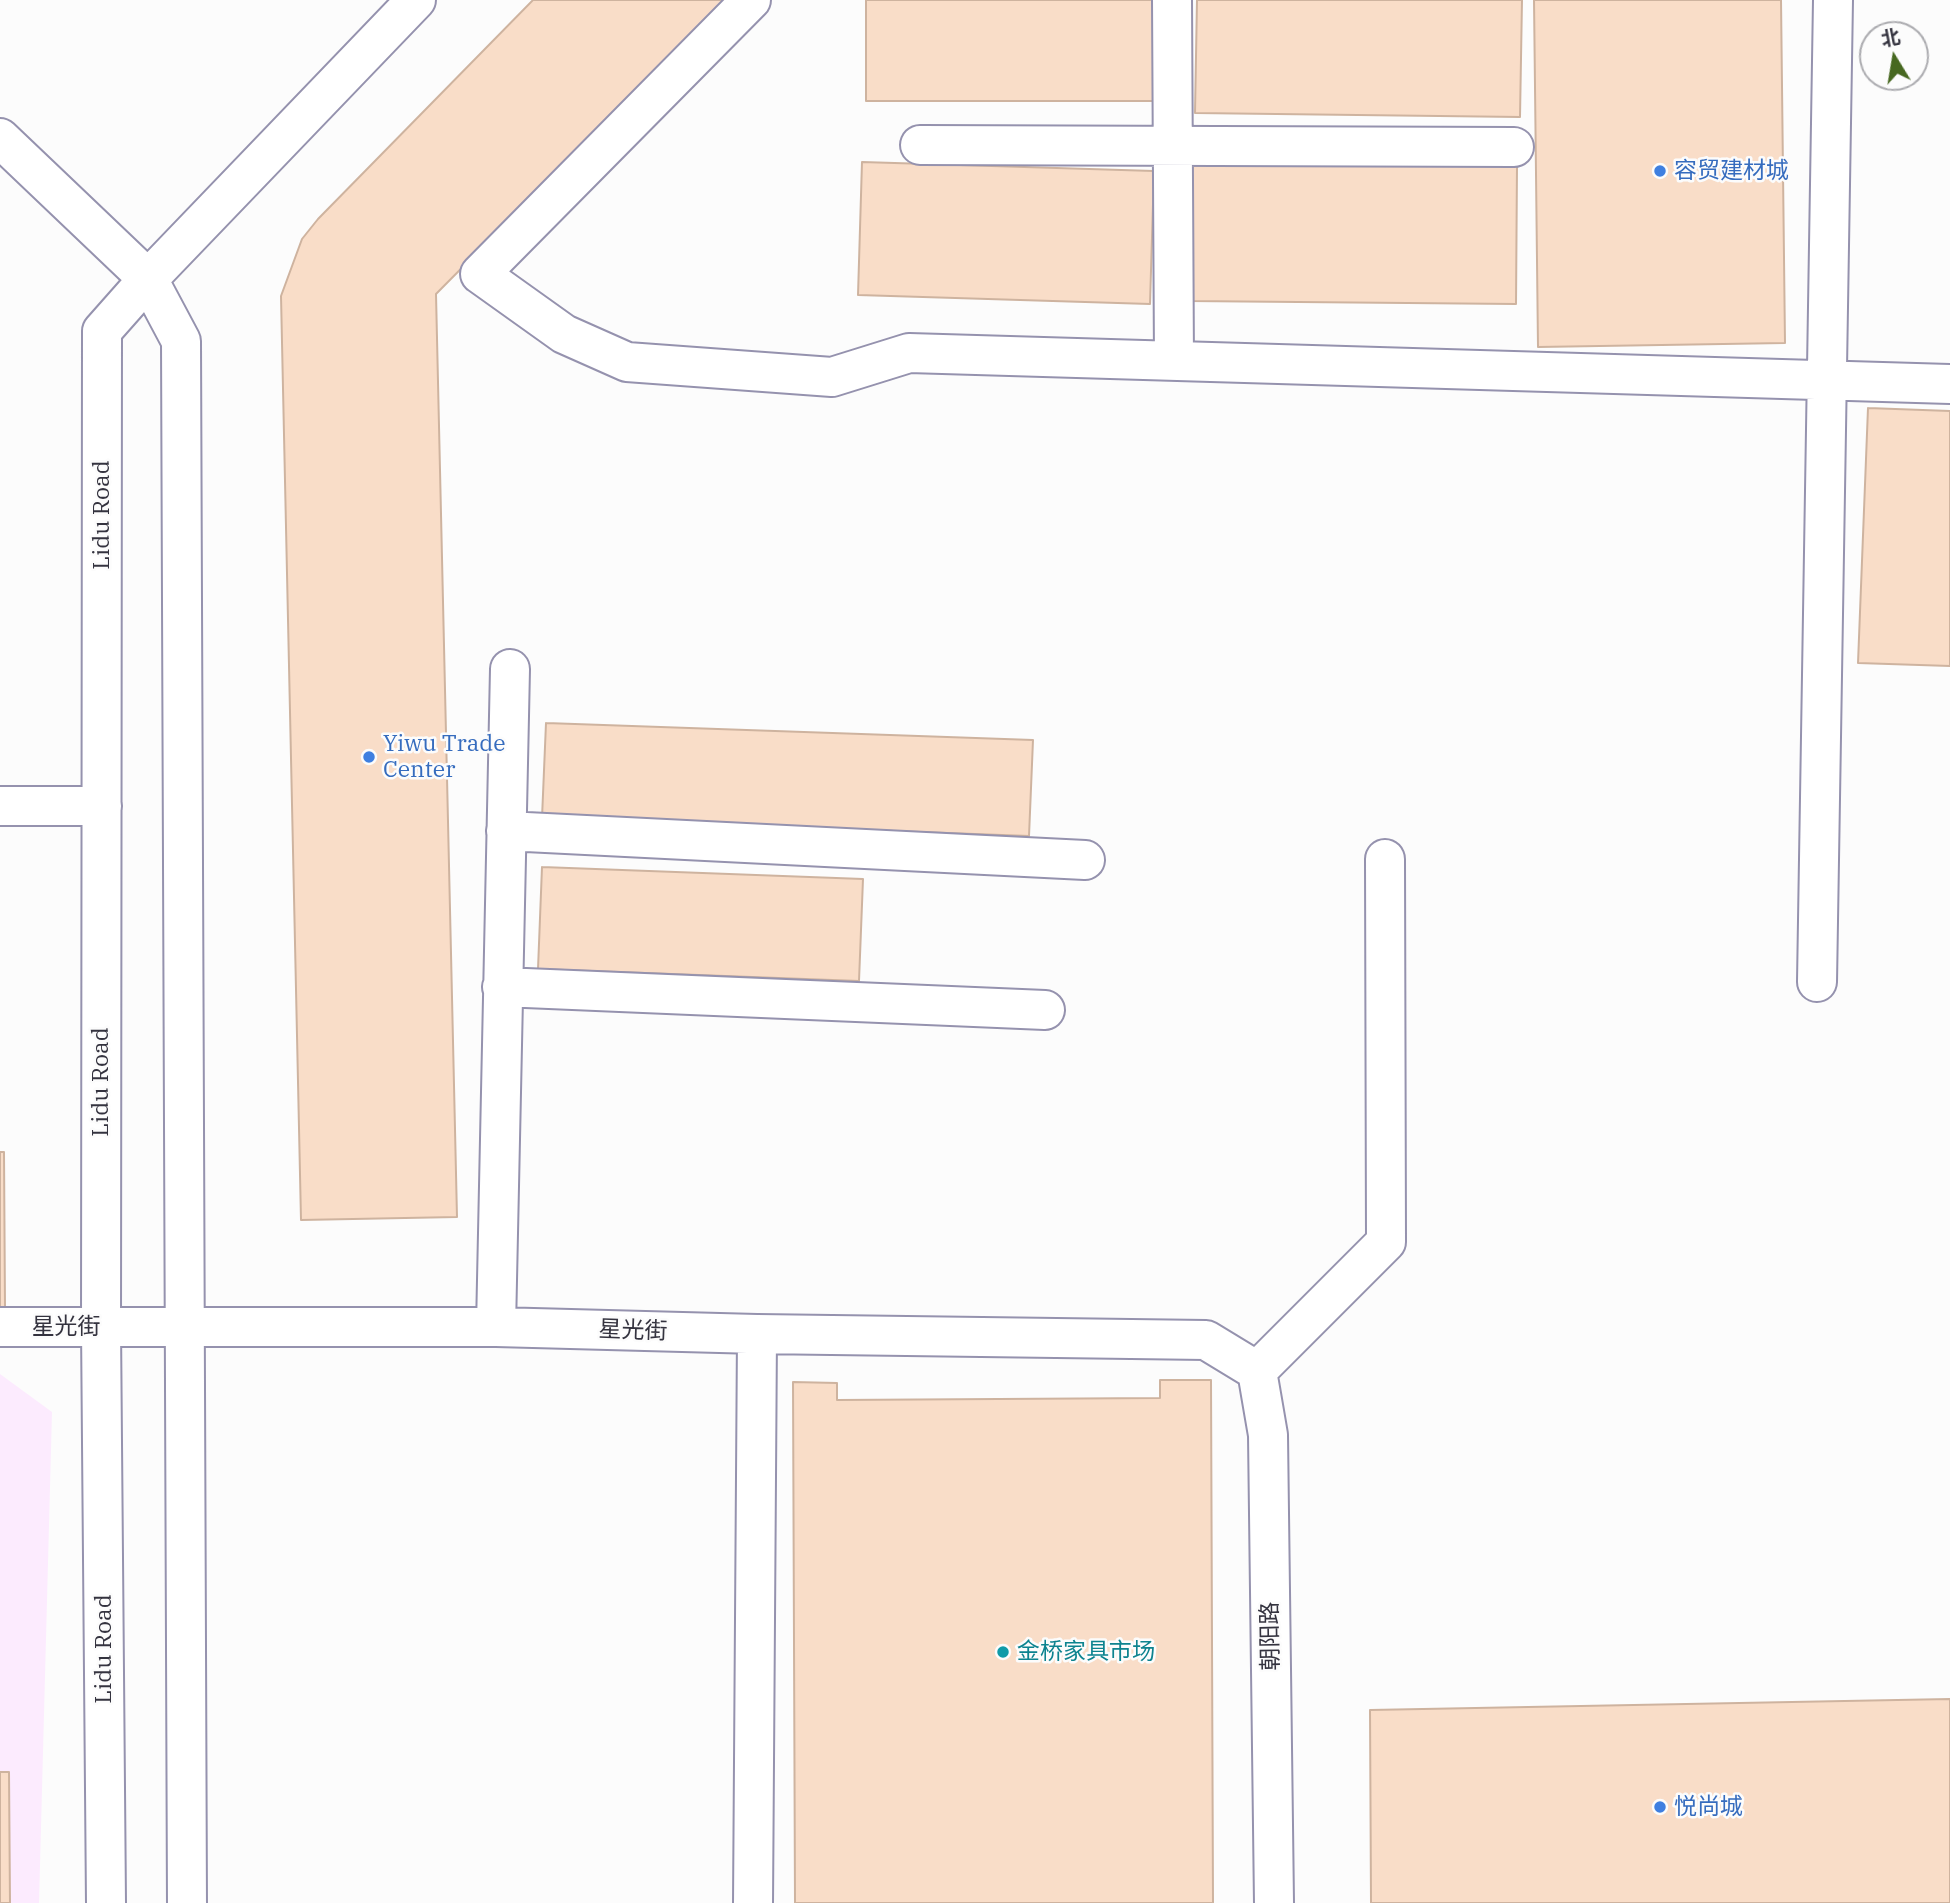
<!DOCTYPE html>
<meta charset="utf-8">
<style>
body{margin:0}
#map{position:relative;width:1950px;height:1903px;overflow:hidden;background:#fcfcfc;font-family:"IBM Plex Serif","Noto Sans SC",serif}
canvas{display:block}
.north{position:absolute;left:1859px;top:21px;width:70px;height:70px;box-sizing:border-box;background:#fcfcfc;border:2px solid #acacb0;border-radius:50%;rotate:349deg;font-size:19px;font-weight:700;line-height:28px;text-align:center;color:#34333f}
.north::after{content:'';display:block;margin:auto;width:24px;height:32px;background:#476820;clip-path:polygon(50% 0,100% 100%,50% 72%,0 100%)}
</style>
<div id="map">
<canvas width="1950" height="1903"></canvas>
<div class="north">北</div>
</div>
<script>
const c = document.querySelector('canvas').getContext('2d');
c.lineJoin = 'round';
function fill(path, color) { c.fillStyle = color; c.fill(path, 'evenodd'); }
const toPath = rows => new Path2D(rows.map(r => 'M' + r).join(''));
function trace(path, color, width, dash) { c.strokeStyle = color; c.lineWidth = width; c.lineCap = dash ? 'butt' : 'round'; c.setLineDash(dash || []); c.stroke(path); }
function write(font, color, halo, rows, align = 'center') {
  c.font = font + ' "IBM Plex Serif","Noto Sans SC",serif'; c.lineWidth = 5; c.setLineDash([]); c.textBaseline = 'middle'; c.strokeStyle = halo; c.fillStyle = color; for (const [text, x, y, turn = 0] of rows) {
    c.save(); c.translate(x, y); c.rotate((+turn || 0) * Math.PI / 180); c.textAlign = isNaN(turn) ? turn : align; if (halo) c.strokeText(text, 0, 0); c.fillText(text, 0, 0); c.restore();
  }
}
const commercial = toPath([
 [0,1374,52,1412,39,1903,0,1903]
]);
const building = toPath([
 [533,0,727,0,436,294,457,1217,301,1220,281,296,302,239,318,219,533,0],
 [866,0,1157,0,1157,101,866,101,866,0],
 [1197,0,1522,0,1520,117,1195,113,1197,0],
 [1534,0,1781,0,1785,343,1538,347,1534,0],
 [862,162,1154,171,1150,304,858,295,862,162],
 [1191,163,1517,166,1516,304,1189,301,1191,163],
 [1868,408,1950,411,1950,666,1858,663,1868,408],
 [546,723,1033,740,1029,836,542,818,546,723],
 [542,867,863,879,859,981,538,969,542,867],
 [0,1152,4,1152,5,1308,0,1308,0,1152],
 [1160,1380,1211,1380,1213,1903,795,1903,793,1382,837,1383,837,1400,1160,1398,1160,1380],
 [1950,1699,1950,1903,1371,1903,1370,1710,1950,1699],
 [0,1772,9,1772,10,1903,0,1903,0,1772]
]);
const minor = toPath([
 [751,0,480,274,564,334,627,362,832,377,909,353,1950,384],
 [1172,0,1174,361],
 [0,138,148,279,416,0],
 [920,145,1514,147],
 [0,806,102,806],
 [506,831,1085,860],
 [1817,982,1833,0],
 [502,987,1045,1010],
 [0,1327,496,1327,757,1334,1206,1340,1257,1371],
 [496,1327,510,669],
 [1257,1371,1386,1242,1385,859],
 [1257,1371,1268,1435,1274,1903],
 [106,1903,101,1327,102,331,148,279,181,341,187,1903],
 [753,1903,757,1334]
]);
const markers = [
 [1660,171,7,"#3f7fe0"],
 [369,757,7,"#3f7fe0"],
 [1003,1652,7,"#0f9aa8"],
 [1660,1807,7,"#3f7fe0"]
];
const shopNames = [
 ["容贸建材城",1674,171],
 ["Yiwu Trade",383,744],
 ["Center",383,770],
 ["悦尚城",1674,1807]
];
const streetNames = [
 ["Lidu Road",102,515,-90],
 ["Lidu Road",101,1082,-90],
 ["星光街",66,1327],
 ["星光街",633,1331,2],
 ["朝阳路",1271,1636,-91],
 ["Lidu Road",104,1649,-90]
];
const cultureNames = [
 ["金桥家具市场",1017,1652]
];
fill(commercial, '#fcebfe');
fill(building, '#f9ddc8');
trace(building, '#ceb39f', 2);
trace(minor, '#9592ae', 42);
trace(minor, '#fff', 38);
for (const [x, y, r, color] of markers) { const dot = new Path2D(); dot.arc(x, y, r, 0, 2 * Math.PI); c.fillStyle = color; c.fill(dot); trace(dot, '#fcfcfc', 2.5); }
write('23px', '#366cbe', '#fcfcfc', shopNames, 'left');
write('23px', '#34333f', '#fcfcfc', streetNames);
write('23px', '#0d838f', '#fcfcfc', cultureNames, 'left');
</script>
